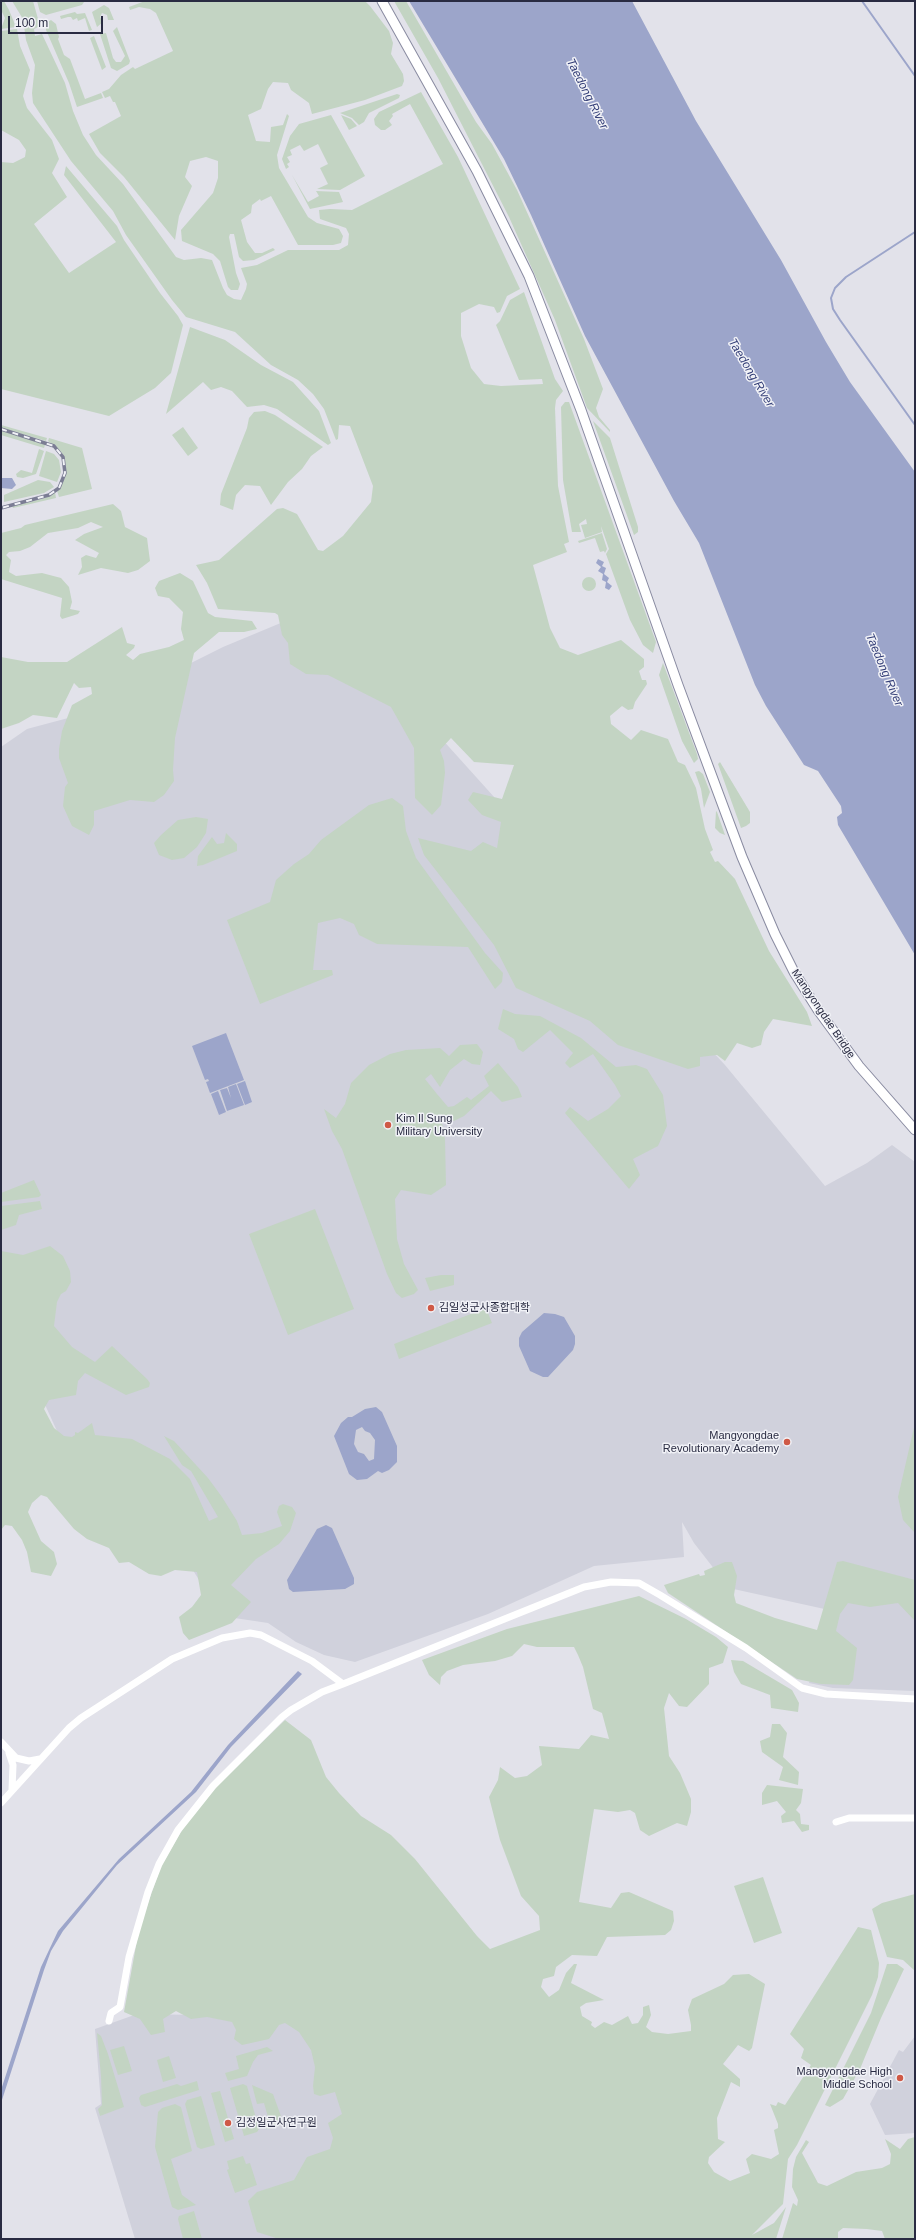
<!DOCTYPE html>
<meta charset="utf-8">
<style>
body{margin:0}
#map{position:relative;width:916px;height:2240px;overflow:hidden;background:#e2e2ea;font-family:Arial,sans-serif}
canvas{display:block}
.frame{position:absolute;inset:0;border:2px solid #292b42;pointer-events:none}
.scale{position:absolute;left:8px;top:16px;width:95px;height:18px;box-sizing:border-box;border:2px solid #292b42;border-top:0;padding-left:5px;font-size:12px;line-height:14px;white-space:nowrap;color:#292b42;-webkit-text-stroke:3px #f1f2f7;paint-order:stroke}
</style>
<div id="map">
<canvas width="916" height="2240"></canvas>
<div class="frame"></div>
<div class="scale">100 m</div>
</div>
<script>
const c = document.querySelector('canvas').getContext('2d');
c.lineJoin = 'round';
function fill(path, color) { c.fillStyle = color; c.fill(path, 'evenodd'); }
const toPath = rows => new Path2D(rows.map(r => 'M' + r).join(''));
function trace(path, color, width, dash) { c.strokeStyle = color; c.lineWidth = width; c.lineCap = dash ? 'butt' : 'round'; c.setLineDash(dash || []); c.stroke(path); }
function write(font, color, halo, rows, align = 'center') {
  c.font = font + ' Arial,"Noto Sans KR",sans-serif'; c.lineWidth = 3; c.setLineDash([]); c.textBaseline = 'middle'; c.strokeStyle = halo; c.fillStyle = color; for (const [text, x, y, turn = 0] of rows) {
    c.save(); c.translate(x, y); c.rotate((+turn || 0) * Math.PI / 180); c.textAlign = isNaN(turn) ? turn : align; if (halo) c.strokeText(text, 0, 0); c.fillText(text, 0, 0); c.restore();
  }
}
const built = toPath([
 [336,600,404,697,495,798,526,853,725,1065,825,1186,867,1163,892,1145,915,1162,915,1691,833,1688,809,1683,829,1610,729,1588,694,1543,682,1522,684,1557,594,1566,488,1614,355,1662,324,1655,296,1642,268,1623,221,1616,188,1562,62,1442,1,1308,1,747,27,729,72,717,123,697,223,647],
 [137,2014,325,2017,361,2138,300,2239,135,2239,95,2108,101,2104,95,2029],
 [915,2036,915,2133,885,2135,870,2104,899,2050,903,2052]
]);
const green = toPath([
 [1,1,4,1,9,10,16,27,1,29,5,18,1,10],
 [12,1,33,1,40,26,34,29,35,36,42,34,65,83,73,111,83,135,96,155,123,184,176,257,184,260,201,258,212,260,223,288,227,295,234,299,241,300,246,289,247,284,241,268,257,265,288,250,339,250,348,245,349,234,346,228,320,219,319,210,330,209,352,210,443,164,410,104,392,114,393,116,389,121,392,125,385,130,381,130,375,125,374,119,379,112,421,92,458,157,520,289,507,296,500,312,497,313,494,307,479,304,461,313,461,336,471,368,484,384,501,386,543,384,542,379,519,380,496,325,500,321,510,300,524,292,555,379,563,391,556,400,555,408,558,486,569,542,564,544,567,552,533,565,550,628,560,648,578,655,621,640,644,659,644,667,639,671,642,680,646,680,647,684,635,702,633,709,628,710,622,706,610,716,611,724,631,740,641,730,668,739,678,762,685,765,696,788,705,829,713,850,710,852,715,862,718,861,735,879,769,951,807,1012,812,1026,773,1019,764,1032,761,1045,752,1048,737,1043,725,1061,717,1055,700,1057,700,1066,688,1069,618,1045,590,1021,516,988,494,945,424,855,418,838,471,851,483,842,497,848,501,822,482,815,468,800,473,792,502,799,514,765,474,762,451,738,440,750,444,761,445,773,441,805,432,815,415,798,414,748,391,707,328,675,306,674,290,664,288,643,282,635,278,615,275,613,218,609,207,583,196,565,219,560,277,509,283,508,297,514,318,550,323,551,343,536,371,502,373,486,350,426,339,425,338,439,336,440,324,409,313,394,298,380,271,365,235,332,186,317,172,300,126,235,113,211,71,161,33,103,32,93,35,65,26,40,23,19],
 [37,1,84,1,84,2,82,5,46,15,40,12],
 [145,1,365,1,370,6,389,31,393,43,391,54,403,74,404,81,402,86,365,100,312,114,309,103,291,90,288,83,273,82,268,89,261,109,248,115,256,141,270,142,271,127,283,125,287,114,289,116,277,155,279,168,308,217,317,223,339,229,343,236,341,243,333,245,298,245,271,196,261,201,260,199,252,205,251,213,241,220,247,242,255,253,262,253,273,248,275,250,254,260,243,261,239,257,234,234,230,234,229,237,236,273,240,284,238,290,231,290,228,287,220,261,213,254,182,241,181,230,213,193,218,178,218,161,206,157,190,161,185,177,192,186,179,216,175,240,124,177,100,153,89,134,121,116,115,102,113,102,110,96,105,98,102,92,109,89,121,75,133,67,135,69,173,51,156,13,150,9,139,7,130,10,129,7],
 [394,1,406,1,476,122,492,144,517,190,584,339,603,389,596,408,599,417,610,430,610,432,587,408,555,320,509,217,438,78],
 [104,5,109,8,114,20,108,20,107,15,102,13,100,17,103,22,97,27,92,12],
 [75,12,77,14,85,13,92,30,89,31,85,18,78,21,77,18,73,20,71,17,68,17,61,19,60,16],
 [51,20,56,24,59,37,58,39,64,55,70,59,85,99,101,93,103,98,77,107,69,83,46,30,46,23],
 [117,27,130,61,129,64,117,71,111,68,100,34,106,33,113,58,116,62,121,62,125,56,113,31],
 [17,29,20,46,30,70,23,96,27,108,52,140,59,159,52,173,67,197,34,224,69,273,116,242,64,175,66,166,117,226,124,240,160,293,178,316,183,325,171,373,155,388,109,416,1,389,1,162,13,163,25,157,26,150,19,140,1,130,1,31],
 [94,36,106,67,102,70,90,38],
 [397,94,400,95,399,98,369,113,364,122,359,125,352,118,340,113],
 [331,115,365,176,340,190,317,189,328,184,320,168,328,164,318,144,304,151,300,145,290,150,292,155,287,157,290,162,287,164,289,167,286,169,282,159,290,136,299,124],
 [341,115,351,119,357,126,349,130],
 [292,175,308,202,319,196,316,191,339,192,343,202,310,209],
 [190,327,225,340,261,365,293,382,319,411,331,443,328,445,277,409,264,405,247,407,232,391,221,387,211,390,203,382,166,414],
 [565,402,569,402,656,642,653,653,643,645,630,620,606,554,609,549,601,526,602,532,585,538,581,525,587,524,586,519,579,524,581,532,572,532,563,480,561,407],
 [265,411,275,415,323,447,311,456,302,469,288,482,271,505,260,486,245,485,236,495,233,510,220,505,221,494,247,428,249,418,254,412],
 [593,421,610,438,638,527,638,532,634,535],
 [1,425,47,438,46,441,1,428],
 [183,427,198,448,188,456,172,435],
 [1,430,46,442,44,448,1,435],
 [49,438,82,448,92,489,59,497,57,491,65,478,66,466,62,453,48,441],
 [39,449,44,451,36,474,23,478,17,477,16,474,21,470,32,473],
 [46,451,54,454,59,460,61,472,57,482,39,476],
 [38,480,50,482,54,487,44,493,4,502,4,495],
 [55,492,56,498,13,508,12,506,45,498],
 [113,504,121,511,125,527,147,538,150,561,138,570,128,573,101,568,78,575,82,567,81,558,86,555,96,558,99,553,75,540,84,534,103,527,91,522,78,528,48,533,30,547,20,551,9,552,6,555,11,560,9,572,16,576,42,573,61,578,69,587,72,602,70,609,80,611,78,614,62,619,60,616,62,598,1,579,1,533,21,528,25,525],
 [602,533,607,549,605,553,604,551,600,552,595,538,579,543,578,541],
 [180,573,193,581,208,613,215,617,252,621,257,629,244,632,219,632,194,653,175,738,173,770,174,781,164,795,154,802,130,800,94,811,94,825,89,835,72,826,63,806,65,787,68,783,59,758,59,749,62,731,72,705,92,694,91,687,79,688,74,683,57,718,33,715,19,723,1,729,1,657,28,662,67,662,122,627,127,643,135,645,134,648,126,655,133,660,140,654,169,647,184,640,181,629,183,612,169,598,158,596,155,588,159,581],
 '582 584a7 7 0 1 1 14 0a7 7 0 1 1-14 0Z',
 [663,663,697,754,698,759,694,763,682,741,659,675],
 [720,762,750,812,750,823,746,826,741,828,718,764],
 [699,771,703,774,710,792,704,808,701,789,695,772],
 [392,798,403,806,406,831,416,858,485,953,503,973,502,982,495,989,468,947,377,944,359,935,354,924,340,918,318,923,313,970,332,970,333,975,260,1004,227,920,270,902,276,880,294,864,309,854,321,840,369,805],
 [716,811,717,812,725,835,720,833,715,828],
 [196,817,208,819,206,833,197,847,184,858,172,860,159,855,154,843,161,835,178,820],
 [226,833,237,844,237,851,203,865,197,866,198,856,212,837,217,844,224,843],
 [503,1009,515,1014,540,1016,581,1038,616,1067,636,1065,647,1069,663,1095,667,1126,658,1146,633,1159,640,1175,629,1189,565,1113,570,1107,588,1121,608,1109,621,1096,615,1085,593,1054,570,1068,565,1063,573,1053,550,1030,523,1052,518,1049,514,1039,498,1029],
 [477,1044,483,1052,480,1065,472,1064,464,1059,450,1070,440,1087,431,1074,425,1079,437,1094,448,1107,454,1106,467,1097,471,1100,489,1086,484,1076,498,1063,518,1087,522,1097,502,1102,491,1091,464,1116,454,1121,441,1118,445,1139,446,1185,431,1195,401,1190,395,1199,397,1239,404,1264,418,1290,414,1294,402,1298,396,1293,387,1274,342,1149,332,1131,324,1109,336,1118,345,1104,351,1083,369,1065,390,1054,406,1050,440,1048,449,1056,460,1045],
 [34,1180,41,1195,39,1197,1,1202,1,1193],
 [40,1201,42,1209,19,1215,16,1225,1,1230,1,1206],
 [315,1209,354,1309,288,1335,249,1234],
 [50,1246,63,1256,70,1271,71,1282,66,1291,61,1294,57,1302,54,1326,72,1347,95,1362,112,1346,147,1379,150,1383,149,1387,126,1395,85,1373,78,1381,76,1395,49,1400,44,1409,54,1428,64,1436,72,1437,75,1435,75,1432,78,1433,92,1423,95,1435,132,1439,170,1459,190,1479,209,1521,218,1517,191,1471,182,1465,164,1436,174,1441,208,1478,222,1497,237,1521,242,1535,262,1533,282,1526,277,1512,279,1506,283,1504,292,1507,296,1513,290,1531,279,1544,256,1559,231,1585,251,1602,232,1623,189,1640,183,1633,179,1617,192,1607,201,1595,197,1572,175,1570,161,1576,149,1574,129,1562,119,1563,109,1548,87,1539,74,1529,47,1497,41,1495,32,1503,28,1512,41,1541,54,1552,57,1564,51,1576,31,1572,27,1552,22,1540,12,1526,5,1525,1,1530,1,1251,23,1255],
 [441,1275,454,1275,454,1285,430,1291,425,1278],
 [486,1308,492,1323,399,1359,394,1344],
 [915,1423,915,1533,903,1520,898,1497],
 [843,1561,915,1580,915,1621,898,1603,870,1607,848,1603,840,1614,836,1631,857,1648,853,1680,849,1685,821,1684,797,1679,668,1593,664,1585,699,1574,700,1576,705,1575,704,1571,725,1562,732,1562,737,1576,734,1595,736,1603,775,1618,817,1630,837,1562],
 [639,1596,686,1619,716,1637,728,1647,723,1663,709,1668,709,1684,687,1707,679,1706,669,1693,664,1708,669,1756,680,1773,691,1799,691,1812,687,1826,677,1823,649,1836,640,1830,635,1813,630,1810,618,1812,594,1809,579,1902,611,1908,621,1893,629,1892,673,1911,674,1921,671,1930,665,1935,607,1937,597,1956,572,1955,556,1967,554,1976,543,1979,541,1987,549,1997,559,1990,566,1973,574,1964,577,1964,571,1983,604,2000,586,2003,580,2007,582,2016,592,2022,591,2025,595,2028,604,2022,612,2025,628,2016,632,2024,638,2023,643,2015,643,2007,649,2005,651,2015,646,2027,652,2032,668,2034,691,2031,691,2025,688,2010,692,1999,724,1984,733,1975,749,1974,765,1984,752,2048,749,2051,738,2045,723,2064,740,2079,740,2087,731,2082,717,2118,718,2139,725,2142,709,2157,708,2163,714,2172,730,2181,750,2173,746,2159,752,2154,771,2159,779,2154,774,2130,778,2128,778,2124,770,2104,776,2106,778,2102,785,2105,811,2065,801,2058,804,2049,790,2034,858,1927,871,1930,879,1963,878,1977,872,1995,797,2145,788,2159,783,2204,752,2235,774,2223,786,2207,776,2239,279,2239,257,2232,248,2201,257,2192,294,2180,307,2157,330,2149,333,2138,328,2123,342,2114,335,2092,320,2096,314,2094,313,2086,315,2067,311,2050,299,2032,285,2023,279,2025,269,2039,242,2045,234,2039,236,2030,232,2022,207,2017,191,2019,176,2011,163,2019,165,2032,151,2035,140,2019,124,2012,139,1929,161,1866,184,1827,217,1786,285,1720,311,1740,326,1777,339,1793,361,1816,391,1835,415,1859,477,1936,490,1949,540,1930,539,1916,521,1896,500,1840,489,1797,498,1780,500,1767,515,1778,527,1776,542,1765,539,1746,579,1749,591,1735,609,1739,602,1713,593,1709,583,1667,578,1655,574,1647,537,1647,524,1644,512,1656,495,1661,463,1665,447,1671,441,1677,440,1685,429,1675,422,1660,507,1629],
 [731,1660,743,1661,792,1690,799,1703,798,1712,771,1708,770,1695,741,1684,734,1672],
 [772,1724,780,1724,787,1733,783,1757,799,1772,798,1785,779,1780,783,1767,762,1752,760,1741,770,1737],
 [767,1785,803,1789,801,1803,796,1810,800,1814,801,1824,809,1825,809,1830,802,1832,794,1821,782,1823,781,1816,786,1812,777,1801,762,1805,762,1793],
 [763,1877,782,1933,754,1943,734,1886],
 [915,1894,915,1971,903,1960,887,1957,872,1909,882,1903],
 [887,1964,897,1964,904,1969,881,2018,860,2069,843,2099,830,2107,825,2105,871,2013],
 [97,2033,101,2036,108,2054,124,2107,100,2116,98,2109,102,2105,101,2076],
 [124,2046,132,2071,118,2075,110,2050],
 [267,2047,273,2051,258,2055,253,2062,247,2076,228,2081,225,2073,239,2069,236,2056],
 [169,2056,176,2078,163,2082,157,2060],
 [197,2081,199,2090,145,2107,141,2105,139,2098,141,2095,177,2084,181,2086],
 [243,2084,247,2086,259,2129,257,2132,244,2136,230,2088],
 [252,2085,273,2094,282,2119,287,2123,268,2129,265,2128,262,2119,268,2117,264,2103,257,2104],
 [220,2091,234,2139,225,2142,211,2093],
 [201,2096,215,2145,201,2149,197,2147,185,2104,187,2100],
 [175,2104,181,2107,192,2151,171,2159,182,2195,196,2205,178,2210,172,2207,155,2147,158,2112,162,2108],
 [915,2137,915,2239,885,2239,882,2231,867,2229,843,2228,838,2232,838,2239,782,2239,793,2203,797,2206,798,2200,792,2187,793,2169,796,2157,806,2140,809,2142,802,2153,818,2183,827,2186,856,2172,882,2168,890,2164,891,2154,885,2139,900,2149,908,2139],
 [243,2156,246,2164,250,2163,257,2185,235,2193,227,2170,229,2169,227,2161],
 [194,2211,202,2239,183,2239,178,2219,179,2216]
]);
const water = toPath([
 [409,1,632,1,696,121,781,260,826,342,850,382,915,472,915,955,838,825,837,817,842,813,841,806,818,771,804,765,766,706,755,685,699,543,674,501,585,336,531,215,504,159],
 [1,478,12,478,16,485,12,489,1,488],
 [598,559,604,562,602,566,606,568,604,574,609,578,607,582,612,586,609,590,605,588,606,582,602,580,603,574,598,571,601,567,596,563],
 [226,1033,244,1080,210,1093,206,1082,209,1081,208,1079,205,1080,192,1046],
 [245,1081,252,1102,245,1105,237,1084],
 [236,1084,244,1105,227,1111,220,1090,227,1088,231,1098,228,1087],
 [218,1091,226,1112,219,1115,211,1094],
 [544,1313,555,1314,564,1317,575,1336,575,1344,573,1350,548,1377,543,1377,530,1371,519,1346,519,1338,522,1332],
 [376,1407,382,1412,397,1446,397,1462,389,1470,382,1473,378,1471,367,1479,357,1480,349,1474,334,1436,341,1423,348,1417,352,1417,365,1409],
 [362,1427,365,1431,370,1433,375,1440,374,1459,369,1461,364,1454,358,1452,354,1444,356,1430],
 [326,1525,332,1528,354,1578,354,1584,345,1589,293,1592,289,1589,287,1580,317,1529],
 [298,1671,302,1674,231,1747,196,1792,117,1865,63,1931,51,1951,44,1970,1,2103,1,2090,41,1967,58,1931,119,1859,191,1792,228,1745]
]);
const stream = toPath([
 [862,1,915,76],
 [915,232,846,277,835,288,831,298,833,309,840,320,915,425]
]);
const secondary = toPath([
 [1,1742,16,1758,29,1761,40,1759],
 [9,1753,13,1765,12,1790],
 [1,1803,69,1728,81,1718,172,1659,222,1638,250,1633,261,1635,312,1661,343,1684,584,1587,611,1582,639,1583,660,1595,746,1648,802,1688,826,1694,915,1699],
 [836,1822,849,1818,915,1818],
 [109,2021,111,2013,120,2007,129,1957,148,1892,159,1864,178,1830,213,1786,282,1717,291,1710,322,1692,343,1684]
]);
const highway = toPath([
 [382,1,477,171,529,276,581,410,678,685,742,857,775,934,794,972,818,1010,859,1066,915,1130]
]);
const rail = toPath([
 [1,429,54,446,63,457,65,473,59,488,49,495,1,508]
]);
const markers = [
 [388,1125,4,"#cf5946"],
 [431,1308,4,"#cf5946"],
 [787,1442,4,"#cf5946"],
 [900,2078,4,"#cf5946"],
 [228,2123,4,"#cf5946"]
];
const streetNames = [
 ["Mangyongdae Bridge",823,1014,56]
];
const poiNames = [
 ["Kim Il Sung",396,1119],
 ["Military University",396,1132],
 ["김일성군사종합대학",439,1308],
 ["Mangyongdae",779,1436,"right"],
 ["Revolutionary Academy",779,1449,"right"],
 ["Mangyongdae High",892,2072,"right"],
 ["Middle School",892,2085,"right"],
 ["김정일군사연구원",236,2123]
];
const waterNames = [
 ["Taedong River",587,94,63],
 ["Taedong River",751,373,59],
 ["Taedong River",884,670,67]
];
fill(built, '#d0d1dc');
fill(green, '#c3d4c3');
fill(water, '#9ca5ca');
trace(stream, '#9ca5ca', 2);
trace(highway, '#898ba1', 11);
trace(secondary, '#fff', 7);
trace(highway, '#fff', 9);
trace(rail, '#7b7d94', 3.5);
trace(rail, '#f1f2f7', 2, [6]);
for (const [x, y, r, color] of markers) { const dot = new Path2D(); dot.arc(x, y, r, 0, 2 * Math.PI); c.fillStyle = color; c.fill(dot); trace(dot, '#f1f2f7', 1.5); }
write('11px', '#292b42', '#f1f2f7', streetNames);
write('11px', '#292b42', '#f1f2f7', poiNames, 'left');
write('italic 12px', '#333e77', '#f1f2f7', waterNames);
</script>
